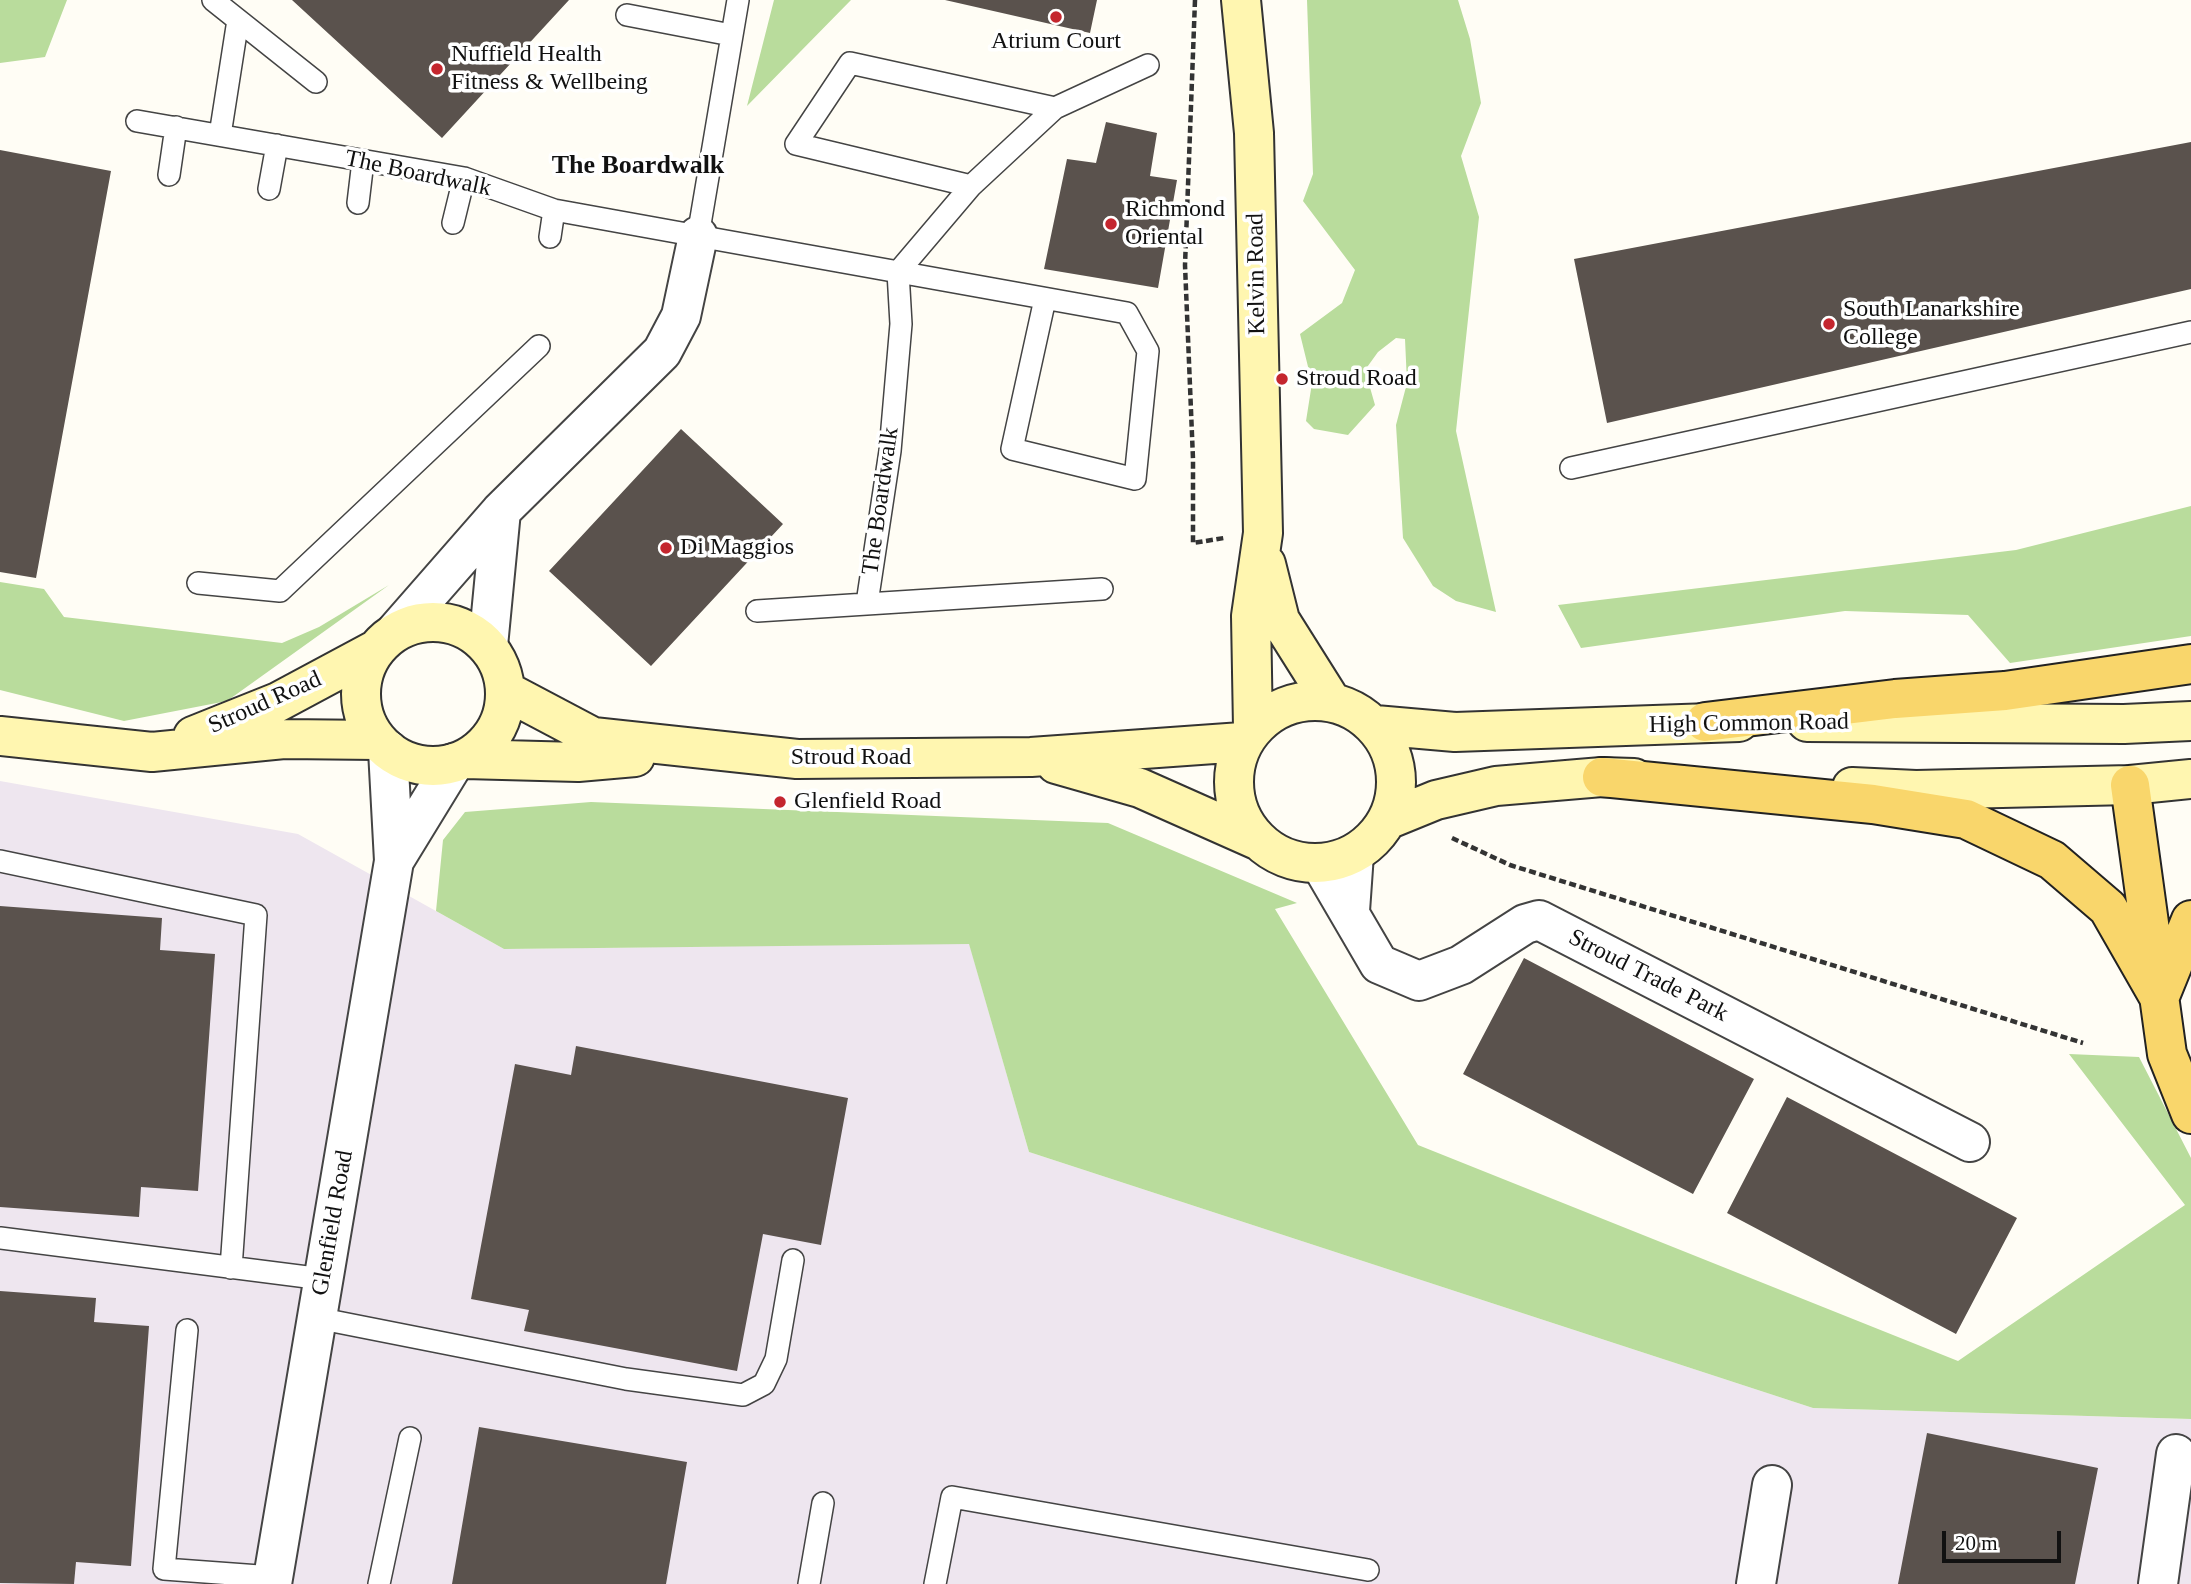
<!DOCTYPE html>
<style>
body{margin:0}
#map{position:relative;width:2191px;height:1584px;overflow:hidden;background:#fffdf5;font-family:"Times New Roman",serif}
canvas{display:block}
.scale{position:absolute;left:1942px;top:1531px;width:119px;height:32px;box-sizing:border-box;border:4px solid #111;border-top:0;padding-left:9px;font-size:21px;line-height:24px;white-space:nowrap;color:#111;-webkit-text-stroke:5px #fff;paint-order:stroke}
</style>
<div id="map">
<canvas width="2191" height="1584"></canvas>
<div class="scale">20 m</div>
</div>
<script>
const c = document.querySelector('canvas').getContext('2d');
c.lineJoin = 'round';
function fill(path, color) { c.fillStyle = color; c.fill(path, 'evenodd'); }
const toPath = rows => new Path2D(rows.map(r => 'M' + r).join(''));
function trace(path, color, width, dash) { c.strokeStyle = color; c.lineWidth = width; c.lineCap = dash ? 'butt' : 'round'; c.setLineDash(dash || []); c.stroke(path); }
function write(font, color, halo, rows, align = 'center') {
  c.font = font + ' "Times New Roman",serif'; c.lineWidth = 7; c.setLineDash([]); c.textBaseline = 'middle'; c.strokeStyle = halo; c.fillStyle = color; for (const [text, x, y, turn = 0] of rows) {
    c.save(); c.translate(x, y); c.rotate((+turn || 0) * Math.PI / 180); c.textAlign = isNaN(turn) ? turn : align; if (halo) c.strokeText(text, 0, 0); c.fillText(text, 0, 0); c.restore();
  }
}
const industrial = toPath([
 [0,781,298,834,504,949,969,943,1029,1152,1813,1408,2191,1419,2191,1584,0,1584]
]);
const forest = toPath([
 [0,0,67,0,45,57,0,63],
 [774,0,851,0,747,106],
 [1307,0,1458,0,1470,39,1481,103,1461,156,1479,217,1456,431,1496,612,1456,601,1433,586,1403,538,1396,425,1407,383,1405,339,1396,338,1378,352,1365,370,1375,405,1348,435,1314,429,1306,421,1312,383,1300,334,1342,303,1355,270,1303,201,1313,174],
 [2191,506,2191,636,2010,663,1968,615,1845,611,1581,648,1558,605,2016,550],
 [0,582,44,589,64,617,282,643,319,627,389,585,227,701,124,721,0,690],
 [591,802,1108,823,1297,903,1275,909,1418,1145,1958,1361,2185,1205,2069,1054,2139,1057,2191,1158,2191,1419,1813,1408,1029,1152,969,944,504,949,436,911,443,840,465,812]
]);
const building = toPath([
 [292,0,569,0,442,138],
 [945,0,1097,0,1090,33],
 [1106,122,1157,133,1150,176,1177,180,1158,288,1044,269,1067,159,1096,163],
 [2191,142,2191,289,1607,423,1574,259],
 [0,150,111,171,36,578,0,572],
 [681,429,783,524,651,666,549,571],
 [0,906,162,918,160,950,215,954,198,1191,141,1187,139,1217,0,1207],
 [1524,958,1754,1079,1693,1194,1463,1074],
 [576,1046,848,1098,821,1245,763,1234,737,1371,524,1331,529,1310,471,1299,515,1064,571,1075],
 [1787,1097,2017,1218,1956,1334,1727,1213],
 [0,1291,96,1298,94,1322,149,1326,131,1566,76,1562,74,1584,0,1583],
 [479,1427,687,1462,666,1584,452,1584],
 [1927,1433,2098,1468,2075,1584,1898,1584]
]);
const path = toPath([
 [1195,0,1185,265,1193,459,1193,543,1224,538],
 [1452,838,1510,865,2083,1043]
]);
const lane = toPath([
 [213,0,316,82],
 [627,15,731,35],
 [137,121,464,178,554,210,698,236,738,0],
 [220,135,238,20],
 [169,175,176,127],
 [971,186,796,144,850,63,1055,108],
 [269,189,277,145],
 [358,203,363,161],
 [453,223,464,178],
 [698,236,1127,313,1148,351,1135,479,1012,449,1045,299],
 [550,237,554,210],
 [1571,468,2191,332],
 [198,583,280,591,539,346],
 [867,603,890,451,901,324,898,272,971,186,1055,108,1148,65],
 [757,611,1102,589],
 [0,861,256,915,231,1268],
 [0,1238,323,1279],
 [317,1318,626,1379,743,1395,764,1384,776,1359,793,1260],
 [187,1330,164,1569,273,1577],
 [379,1584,410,1438],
 [809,1584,823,1503],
 [935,1584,952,1497,1368,1570]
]);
const street = toPath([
 [396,631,501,511,662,352,681,316,698,236],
 [488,646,501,511],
 [394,861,454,763],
 [1320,863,1379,964,1419,981,1461,965,1525,924,1539,920,1970,1142],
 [1350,911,1354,854],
 [272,1584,394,861,388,750],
 [1756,1584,1772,1485],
 [2158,1584,2176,1454]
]);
const secondary = toPath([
 [1241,0,1254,133,1263,533,1251,616,1253,728],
 [1266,564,1280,620,1331,701],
 '361 694a72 72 0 1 1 144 0a72 72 0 1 1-144 0Z',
 [506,691,593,737,797,759,1031,757,1242,742],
 '1234 782a81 81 0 1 1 162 0a81 81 0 1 1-162 0Z',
 [1807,722,2124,724,2191,721],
 [1375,725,1455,732,1739,722],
 [0,736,152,752,284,739,377,740],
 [193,736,278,702,375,650],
 [465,759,578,762,635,757],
 [1056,764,1140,788,1257,840],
 [1852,787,1916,790,2130,785,2191,779],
 [1387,820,1436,800,1496,786,1602,777,1634,778]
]);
const primary = toPath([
 [1705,722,1895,699,2005,691,2191,664],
 [1602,777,1873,804,1966,819,2052,860,2108,908,2159,997],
 [2130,785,2167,1054,2191,1114],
 [2160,996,2191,920]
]);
const markers = [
 [1056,17,7,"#c4262e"],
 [437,69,7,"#c4262e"],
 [1111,224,7,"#c4262e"],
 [1829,324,7,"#c4262e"],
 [1282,379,7,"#c4262e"],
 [666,548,7,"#c4262e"],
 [780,802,7,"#c4262e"]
];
const poiNames = [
 ["Atrium Court",1056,42,"center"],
 ["Nuffield Health",451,55],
 ["Fitness & Wellbeing",451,83],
 ["Richmond",1125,210],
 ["Oriental",1125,238],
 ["South Lanarkshire",1843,310],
 ["College",1843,338],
 ["Stroud Road",1296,379],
 ["Di Maggios",680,548],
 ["Glenfield Road",794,802]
];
const streetNames = [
 ["The Boardwalk",418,174,12],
 ["Kelvin Road",1257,274,-91],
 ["The Boardwalk",881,501,-82],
 ["Stroud Road",265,703,-24],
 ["High Common Road",1749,724,-1],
 ["Stroud Road",851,758],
 ["Stroud Trade Park",1648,976,27],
 ["Glenfield Road",333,1223,-80]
];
const neighbourhoodNames = [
 ["The Boardwalk",638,166]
];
fill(industrial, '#eee6ef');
fill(forest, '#b9dc9c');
fill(building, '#5a524d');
trace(lane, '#444', 24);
trace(street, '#444', 42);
trace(secondary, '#333', 42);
trace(primary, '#222', 42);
trace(path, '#333', 4.5, [7, 3.5]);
trace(lane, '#fff', 21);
trace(street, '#fff', 38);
trace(secondary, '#fff6b0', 38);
trace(primary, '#f9d66b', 38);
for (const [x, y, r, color] of markers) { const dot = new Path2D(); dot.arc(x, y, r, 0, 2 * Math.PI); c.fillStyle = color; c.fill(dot); trace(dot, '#fff', 2.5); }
write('24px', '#111', '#fff', poiNames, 'left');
write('24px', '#111', '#fff', streetNames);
write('bold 26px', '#111', '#fff', neighbourhoodNames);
</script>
